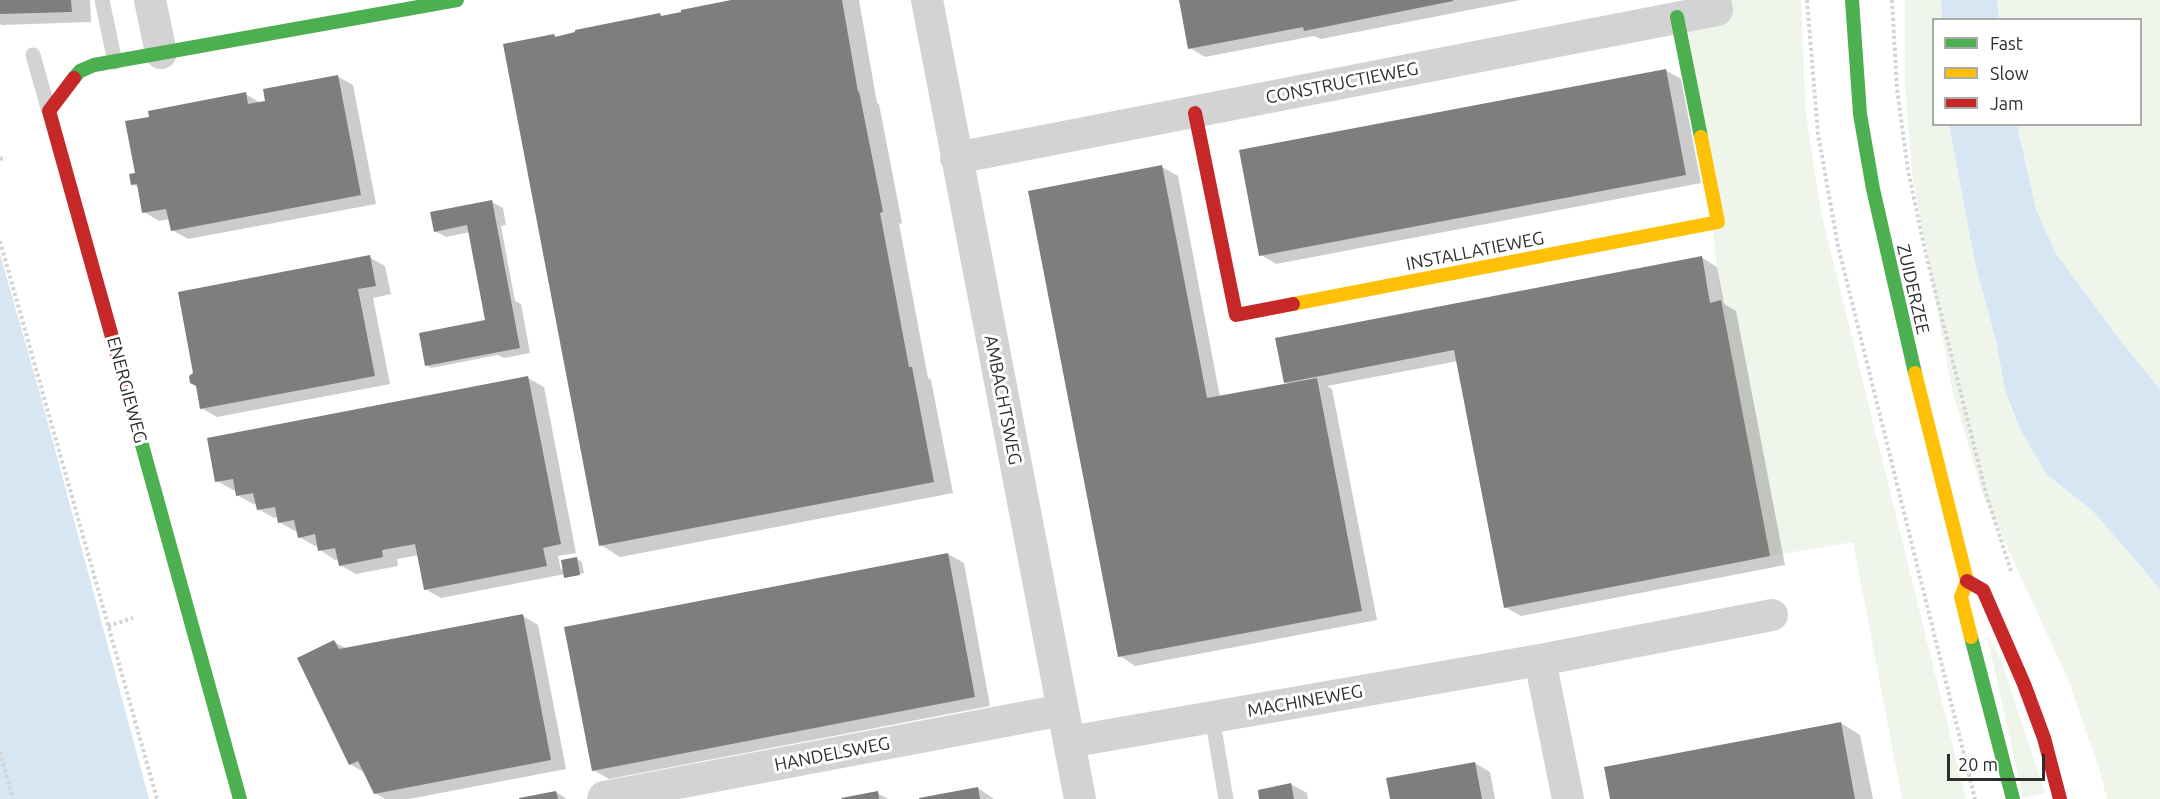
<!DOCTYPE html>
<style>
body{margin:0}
#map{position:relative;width:2160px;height:799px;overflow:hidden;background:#fff;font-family:Ubuntu,sans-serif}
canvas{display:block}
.legend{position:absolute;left:1932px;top:18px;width:210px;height:108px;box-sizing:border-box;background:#fff;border:2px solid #ababab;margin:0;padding:8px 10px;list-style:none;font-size:18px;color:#2e2e2e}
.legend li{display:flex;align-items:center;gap:12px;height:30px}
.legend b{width:30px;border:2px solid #ababab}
.scale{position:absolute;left:1947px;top:754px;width:98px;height:27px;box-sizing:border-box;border:3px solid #2e2e2e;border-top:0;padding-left:8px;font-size:18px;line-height:21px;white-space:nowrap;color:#2e2e2e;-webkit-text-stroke:4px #fff;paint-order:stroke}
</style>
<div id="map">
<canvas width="2160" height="799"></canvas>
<ul class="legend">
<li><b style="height:8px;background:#4caf50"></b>Fast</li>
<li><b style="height:8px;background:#ffc107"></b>Slow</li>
<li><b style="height:8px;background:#c62828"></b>Jam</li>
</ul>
<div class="scale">20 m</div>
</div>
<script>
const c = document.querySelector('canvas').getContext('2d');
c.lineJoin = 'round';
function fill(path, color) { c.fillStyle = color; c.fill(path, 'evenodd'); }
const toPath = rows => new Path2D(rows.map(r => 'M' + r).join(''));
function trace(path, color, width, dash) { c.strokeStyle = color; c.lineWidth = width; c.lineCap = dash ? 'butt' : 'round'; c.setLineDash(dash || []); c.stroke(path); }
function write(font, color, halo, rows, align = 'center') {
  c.font = font + ' Ubuntu,sans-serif'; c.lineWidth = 6; c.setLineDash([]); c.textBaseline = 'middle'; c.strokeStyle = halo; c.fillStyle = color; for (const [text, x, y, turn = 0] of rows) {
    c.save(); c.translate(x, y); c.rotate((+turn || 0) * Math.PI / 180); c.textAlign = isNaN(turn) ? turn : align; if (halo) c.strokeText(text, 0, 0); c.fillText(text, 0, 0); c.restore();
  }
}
const green = toPath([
 [1720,0,1801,0,1806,114,1821,212,1966,799,1902,799,1853,542,1770,556,1721,300,1687,16],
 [1905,0,1941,0,1942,19,1934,20,1934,124,1949,125,1975,263,1996,341,2005,390,2047,475,2092,510,2160,589,2160,799,2107,799,2100,772,2070,684,1982,492,1952,389,1912,173,1905,85],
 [1997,0,2160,0,2160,389,2122,343,2055,252,2036,209,2017,125,2140,124,2140,20,1999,19],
 [1986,632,2001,660,2045,793,2023,798]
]);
const water = toPath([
 [1941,0,1997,0,1999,19,1942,19],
 [1949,125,2017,125,2036,209,2055,252,2122,343,2160,389,2160,589,2092,510,2047,475,2020,429,2005,390,1996,341,1975,263],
 [0,254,42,401,149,799,0,799]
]);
const shadow = toPath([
 [0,0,90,0,91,22,2,25,0,24],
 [739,0,859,0,877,103,879,104,902,223,899,224,928,378,931,380,953,493,620,557,601,545,554,35,558,38,660,15,664,17],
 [1181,0,1520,0,1321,39,1314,36,1205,57,1190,48],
 [1665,70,1681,79,1701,183,1276,264,1261,255],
 [337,76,353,85,376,204,188,239,172,230,170,219,159,221,144,212,139,188,133,184,150,118,245,94,261,103],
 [1162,167,1178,176,1220,397,1290,384,1285,382,1701,257,1717,267,1724,304,1736,311,1785,565,1521,616,1505,607,1458,361,1327,386,1332,389,1377,620,1135,666,1120,656],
 [492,202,503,208,506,225,501,226,515,301,521,304,530,353,504,358,498,355,431,368,426,365,487,323,470,232,446,237,435,231],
 [369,257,385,266,391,294,373,298,390,384,217,417,201,408,195,373],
 [528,378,544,387,576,553,558,556,561,570,577,559,582,562,584,573,568,576,568,579,565,574,441,598,425,589,419,555,397,559,398,566,356,574,340,565,339,559,335,560,320,550,319,545,315,546,299,537,298,531,295,531,279,522,278,517,274,518,258,509,257,504,253,504,237,495,236,490,233,490,217,481],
 [948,554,964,563,990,706,609,779,593,770],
 [523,616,538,625,566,769,409,799,385,799,375,793,365,773,350,764,334,642,347,649],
 [1841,723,1860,735,1873,799,1612,799],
 [1475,763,1490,772,1495,799,1392,799],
 [1291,784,1307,793,1308,799,1261,799],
 [978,788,994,799,921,799],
 [556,792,567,799,521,799],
 [877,793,888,799,844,799]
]);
const building = toPath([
 [0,0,71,0,72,12,0,14],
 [731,0,842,0,858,92,859,91,883,212,880,213,909,367,912,367,934,482,599,546,503,44,554,34,555,37,575,32,575,30,660,13,661,16,681,12,681,10],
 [1179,0,1453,0,1453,1,1304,31,1303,27,1188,49],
 [1666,69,1686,175,1259,256,1239,150],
 [338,75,361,195,171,231,166,209,142,213,137,184,131,185,129,174,135,173,125,121,149,117,148,111,246,92,248,104,265,101,263,89],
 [1162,165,1207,398,1317,378,1362,611,1118,657,1028,191],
 [492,200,520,348,425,366,419,333,485,320,467,225,434,232,430,212],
 [370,255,376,286,358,289,375,376,200,409,196,386,190,383,189,376,193,373,178,292],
 [1702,256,1710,303,1721,300,1770,556,1504,608,1454,350,1284,383,1275,338],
 [528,376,561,544,543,548,547,566,424,590,415,544,382,550,383,557,339,566,335,548,318,551,315,534,298,538,294,520,278,523,275,507,257,510,253,493,236,496,233,479,215,482,207,438],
 [948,553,975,697,592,771,564,627],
 [577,557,580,575,564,578,561,560],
 [523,614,551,760,374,794,358,761,349,765,297,658,334,640,339,649],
 [1841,722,1855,799,1610,799,1604,767],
 [1475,762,1482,799,1390,799,1386,778],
 [1291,783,1294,799,1259,799,1258,790],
 [978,787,980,799,919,799,919,798],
 [556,791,558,799,519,799,519,798],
 [878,791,879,799,842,799,841,798]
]);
const path = toPath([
 [1807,0,1818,134,1838,246,1975,799],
 [1892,0,1897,89,1908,170,1926,255,1987,497,2011,571],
 [0,159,6,157],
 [0,241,157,799],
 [108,626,133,618],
 [0,752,13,799]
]);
const lane = toPath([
 [102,0,115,62],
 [33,55,48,108],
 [1212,717,1226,799]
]);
const street = toPath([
 [150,0,161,53],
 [927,0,1080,799],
 [956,158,1717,10,1715,0],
 [1540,660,1568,799],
 [1069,742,1540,660,1772,615],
 [603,799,604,797,1063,710]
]);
const fast = toPath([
 [1852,0,1860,114,1873,189,1915,373],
 [1677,17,1701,137],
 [74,78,80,71,94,65,457,0],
 [129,398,240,799],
 [1971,637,2013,799]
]);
const slow = toPath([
 [1293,304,1718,222,1701,137],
 [1915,373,1967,581,1961,597,1971,637]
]);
const jam = toPath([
 [74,78,49,111,129,398],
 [1195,113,1236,315,1293,304],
 [1967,581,1983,590,2024,684,2044,738,2060,799]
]);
const streetNames = [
 ["CONSTRUCTIEWEG",1342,83,-11],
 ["INSTALLATIEWEG",1475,251,-11],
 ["ZUIDERZEE",1913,289,77],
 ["ENERGIEWEG",127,390,75],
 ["AMBACHTSWEG",1003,400,79],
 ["MACHINEWEG",1305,701,-10],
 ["HANDELSWEG",832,754,-11]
];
fill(green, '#f0f5eb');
fill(water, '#d6e6f2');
fill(shadow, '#0003');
fill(building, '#7e7e7e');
trace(path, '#d3d3d3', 4, [3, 3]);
trace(lane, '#d3d3d3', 15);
trace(street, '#d3d3d3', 32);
trace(fast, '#4caf50', 14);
trace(slow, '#ffc107', 14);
trace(jam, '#c62828', 14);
write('18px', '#2e2e2e', '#fff', streetNames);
</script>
